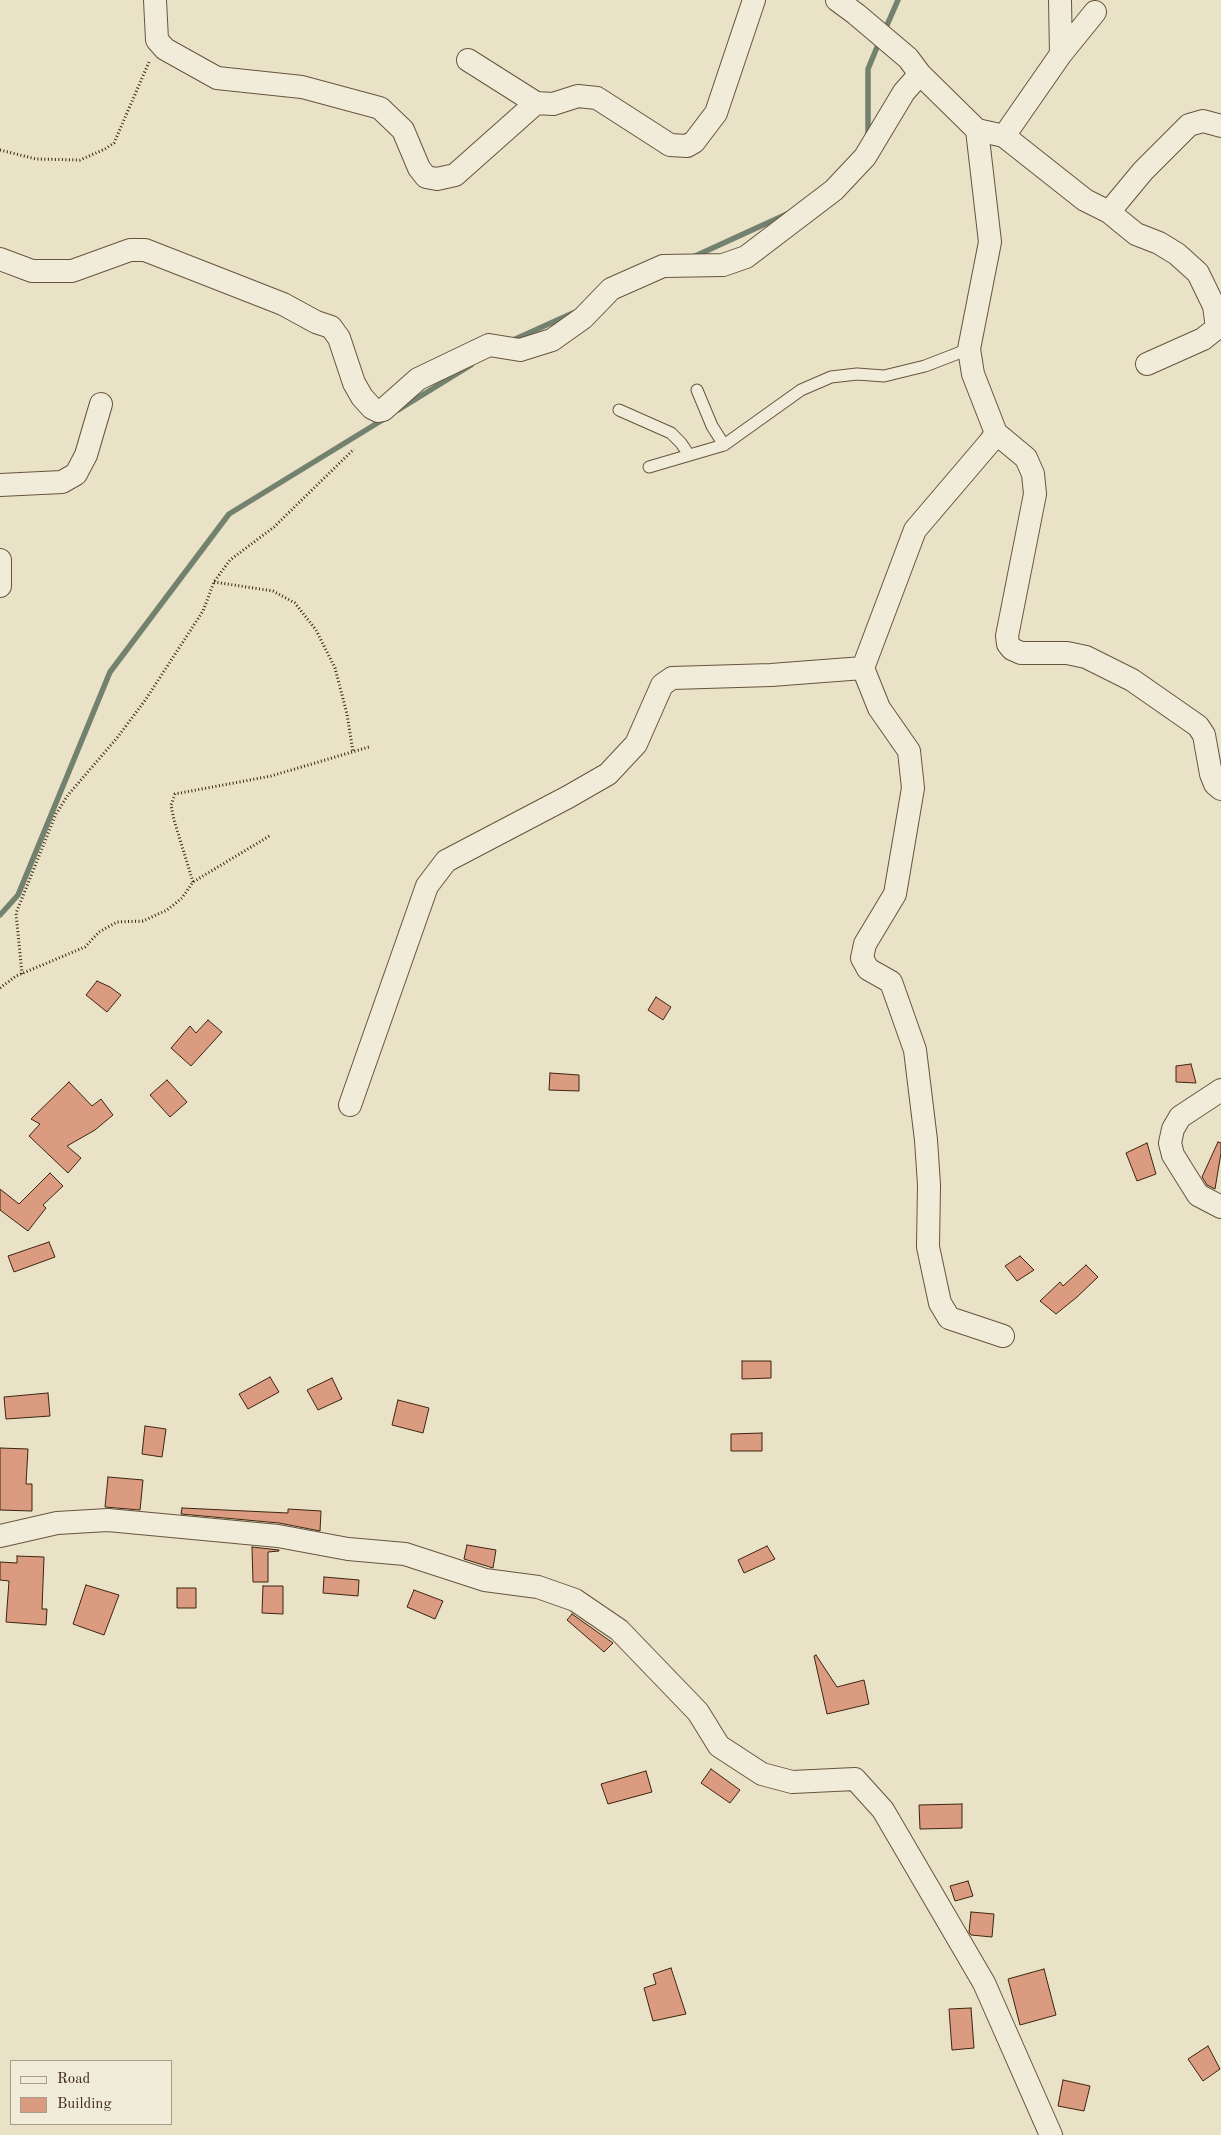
<!DOCTYPE html>
<style>
body{margin:0}
#map{position:relative;width:1221px;height:2135px;overflow:hidden;background:#eae2c6;font-family:"Old Standard TT",serif}
canvas{display:block}
.legend{position:absolute;left:10px;top:2060px;width:162px;height:65px;box-sizing:border-box;background:#f1ecda;border:1px solid #a89c89;margin:0;padding:6px 9px;list-style:none;font-size:15px;color:#3b250f}
.legend li{display:flex;align-items:center;gap:10px;height:25px}
.legend b{width:25px;border:1px solid #a89c89}
</style>
<div id="map">
<canvas width="1221" height="2135"></canvas>
<ul class="legend">
<li><b style="height:6px;background:#f1ecda"></b>Road</li>
<li><b style="height:14px;background:#da9b80"></b>Building</li>
</ul>
</div>
<script>
const c = document.querySelector('canvas').getContext('2d');
c.lineJoin = 'round';
const toPath = rows => new Path2D(rows.map(r => 'M' + r).join(''));
function trace(path, color, width, dash) { c.strokeStyle = color; c.lineWidth = width; c.lineCap = dash ? 'butt' : 'round'; c.setLineDash(dash || []); c.stroke(path); }
function fill(path, color) { c.fillStyle = color; c.fill(path, 'evenodd'); }
const stream = toPath([
 [884,32,898,0],
 [868,136,868,69,880,40],
 [693,257,787,214],
 [511,341,573,313],
 [398,410,471,365],
 [0,915,18,895,110,672,229,514,384,419]
]);
const building = toPath([
 [97,981,110,987,121,995,107,1012,86,995,97,981],
 [656,997,671,1007,663,1020,648,1010,656,997],
 [208,1020,222,1032,191,1066,171,1048,190,1026,196,1033,208,1020],
 [1191,1064,1196,1083,1176,1082,1176,1066,1191,1064],
 [550,1073,579,1075,579,1091,549,1090,550,1073],
 [167,1080,187,1102,170,1117,150,1095,167,1080],
 [69,1082,92,1106,101,1099,113,1115,95,1130,67,1146,81,1158,68,1173,29,1136,40,1124,31,1119,69,1082],
 [1218,1142,1221,1143,1221,1153,1215,1189,1207,1185,1202,1177,1218,1142],
 [1147,1143,1156,1174,1137,1181,1126,1153,1147,1143],
 [50,1173,63,1186,43,1205,46,1208,28,1231,0,1210,0,1189,19,1204,50,1173],
 [49,1242,55,1257,14,1272,8,1256,49,1242],
 [1020,1256,1034,1270,1017,1281,1005,1266,1020,1256],
 [1086,1265,1098,1277,1077,1297,1056,1314,1040,1301,1060,1282,1063,1286,1086,1265],
 [742,1361,771,1361,771,1378,742,1379,742,1361],
 [270,1377,279,1392,248,1409,239,1394,270,1377],
 [332,1378,342,1399,318,1410,307,1390,332,1378],
 [48,1393,50,1416,6,1419,4,1397,48,1393],
 [398,1400,429,1408,423,1433,392,1425,398,1400],
 [145,1426,166,1429,162,1457,142,1454,145,1426],
 [762,1433,762,1451,731,1451,731,1434,762,1433],
 [0,1448,28,1449,26,1484,32,1484,32,1511,0,1510,0,1448],
 [108,1477,143,1480,140,1510,105,1507,108,1477],
 [182,1508,288,1513,288,1509,321,1511,320,1531,279,1523,181,1514,182,1508],
 [467,1545,496,1550,493,1568,464,1559,467,1545],
 [767,1546,775,1559,744,1573,738,1560,767,1546],
 [252,1547,279,1550,279,1551,268,1552,268,1582,253,1582,252,1547],
 [17,1556,44,1557,42,1609,47,1609,46,1625,6,1622,9,1581,0,1580,0,1562,17,1563,17,1556],
 [324,1577,359,1580,358,1596,323,1593,324,1577],
 [86,1585,119,1595,104,1635,73,1624,86,1585],
 [263,1586,283,1586,283,1614,262,1613,263,1586],
 [177,1588,196,1588,196,1608,177,1608,177,1588],
 [414,1590,443,1601,435,1619,407,1607,414,1590],
 [572,1614,613,1643,604,1652,567,1620,572,1614],
 [816,1655,837,1687,864,1680,869,1704,827,1714,814,1656,816,1655],
 [711,1769,740,1790,730,1803,701,1783,711,1769],
 [646,1771,652,1792,608,1804,601,1784,646,1771],
 [962,1804,962,1828,920,1829,919,1805,962,1804],
 [968,1881,973,1896,955,1901,950,1886,968,1881],
 [971,1912,994,1914,992,1937,971,1935,969,1932,971,1912],
 [671,1968,686,2014,653,2021,644,1988,656,1984,653,1974,671,1968],
 [1044,1969,1056,2015,1020,2025,1008,1979,1044,1969],
 [971,2008,974,2048,952,2050,949,2009,971,2008],
 [1208,2046,1220,2069,1203,2081,1188,2059,1208,2046],
 [1063,2080,1090,2086,1084,2111,1058,2106,1063,2080]
]);
const path = toPath([
 [0,150,36,159,80,160,105,149,114,143,149,62],
 [214,582,273,591,295,603,316,630,335,668,347,714,353,752],
 [193,882,174,820,171,805,175,794,271,776,369,747],
 [22,974,16,913,56,814,68,795,117,738,146,699,203,611,214,582,230,560,274,527,354,449],
 [0,988,16,976,85,947,99,932,117,922,143,921,167,910,182,898,193,882,271,835]
]);
const service = toPath([
 [697,390,712,426,724,445],
 [619,410,671,433,681,443,689,455],
 [649,467,724,445,801,390,831,377,857,374,884,376,925,366,969,349]
]);
const minor = toPath([
 [155,0,157,40,165,49,217,78,302,87,380,108,403,130,419,168,426,177,437,179,455,175,536,103],
 [837,0,856,14,908,58,920,74,977,130,990,242,969,349,973,374,996,433,990,442,915,530,863,668,879,708,909,751,913,788,895,894,865,944,862,958,868,969,891,982,915,1050,926,1140,929,1185,928,1247,940,1303,949,1318,1003,1336],
 [1060,0,1061,54],
 [468,60,536,103,553,104,578,96,597,98,670,145,687,146,694,142,716,113,754,0],
 [977,130,1004,136,1085,200,1109,212,1136,234,1159,243,1177,254,1198,273,1214,306,1217,328,1203,339,1147,364],
 [1004,136,1061,54,1095,12],
 [1109,212,1143,171,1189,125,1203,121,1221,126],
 [0,259,32,271,72,271,130,250,145,250,283,304,316,322,331,327,339,338,354,383,362,397,372,408,378,411,383,410,418,379,489,345,520,350,552,340,583,318,611,289,663,266,723,265,746,257,834,190,865,157,904,92,920,74],
 [996,433,1026,458,1033,474,1035,494,1007,636,1008,644,1012,649,1021,653,1067,653,1086,657,1132,680,1198,726,1204,735,1211,774,1215,784,1221,789],
 [0,485,62,482,76,474,86,455,101,404],
 [0,560,0,586],
 [1221,1090,1180,1117,1173,1129,1170,1143,1173,1155,1198,1195,1221,1207],
 [350,1105,427,886,446,861,568,797,608,774,636,744,662,685,672,678,771,675,863,668],
 [0,1536,57,1523,108,1520,278,1536,348,1549,405,1554,485,1580,538,1587,575,1600,619,1630,698,1712,719,1746,762,1774,792,1782,855,1779,883,1810,984,1983,1051,2135]
]);
trace(stream, '#73816f', 5.5);
fill(building, '#da9b80');
trace(building, '#3b250f', 1);
trace(service, '#67543d', 13);
trace(minor, '#67543d', 24);
trace(path, '#3b250f', 3, [1, 2.5]);
trace(service, '#f1ecda', 11);
trace(minor, '#f1ecda', 22);
</script>
